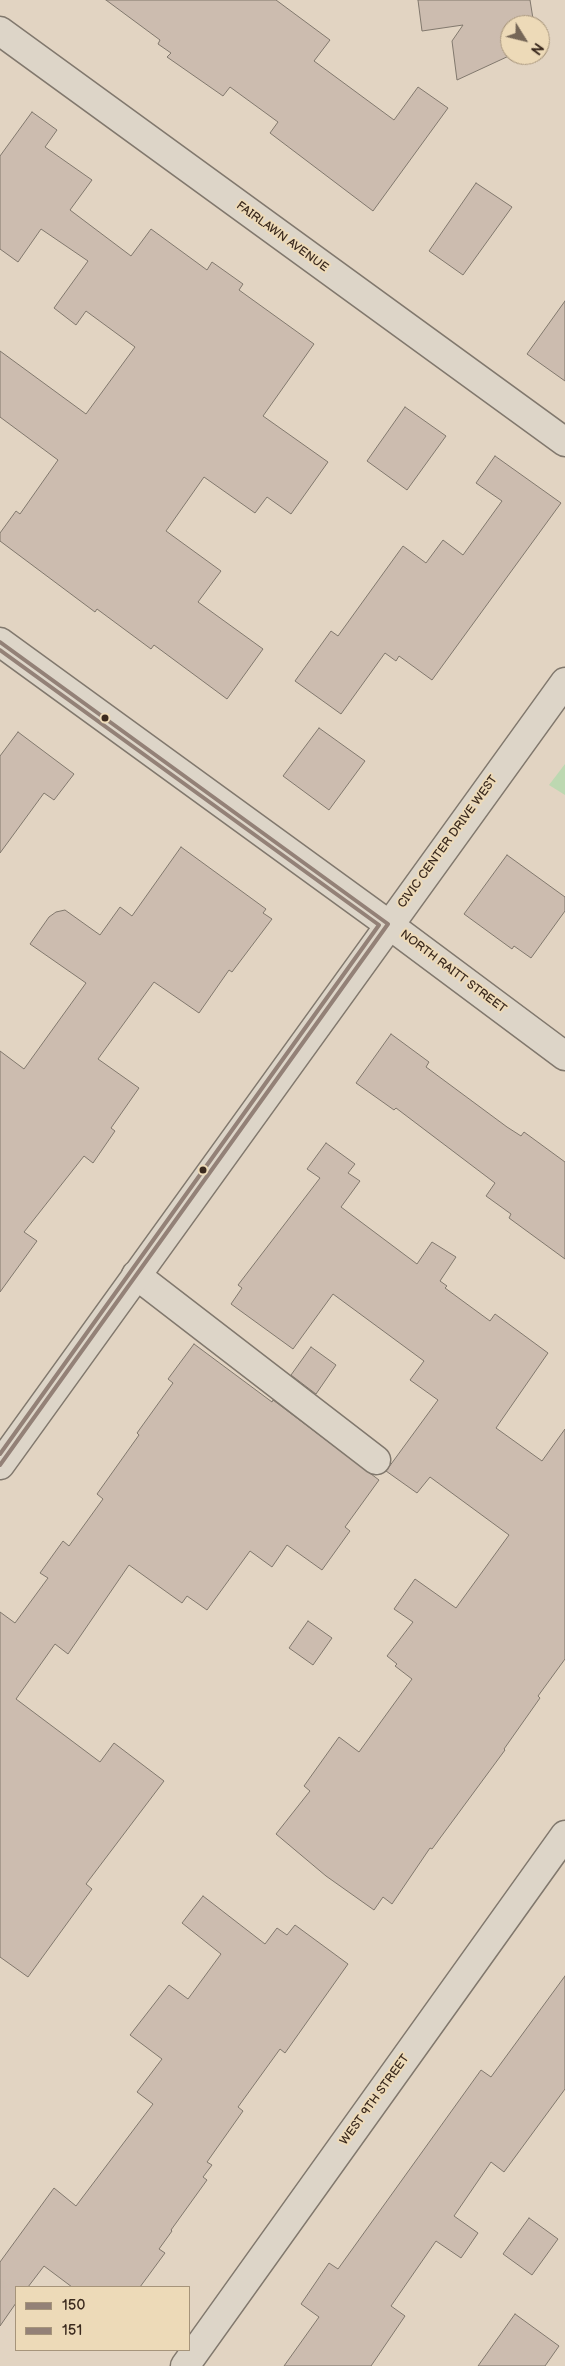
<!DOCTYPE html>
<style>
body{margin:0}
#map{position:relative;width:565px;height:2366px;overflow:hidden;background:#e2d4c2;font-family:"Balsamiq Sans",sans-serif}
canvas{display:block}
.legend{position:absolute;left:15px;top:2286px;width:175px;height:65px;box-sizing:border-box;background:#eddab8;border:1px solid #a6947a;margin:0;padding:6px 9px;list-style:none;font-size:15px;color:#3b2a1e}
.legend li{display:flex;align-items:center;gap:10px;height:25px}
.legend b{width:25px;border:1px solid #a6947a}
.north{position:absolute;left:500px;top:15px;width:50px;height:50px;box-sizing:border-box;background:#eddab8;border:1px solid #a6947a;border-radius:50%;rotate:126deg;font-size:14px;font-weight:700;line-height:20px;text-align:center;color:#3b2a1e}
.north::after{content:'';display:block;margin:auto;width:18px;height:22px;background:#756657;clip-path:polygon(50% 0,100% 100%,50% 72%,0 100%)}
</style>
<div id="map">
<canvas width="565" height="2366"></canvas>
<ul class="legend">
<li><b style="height:6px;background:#938177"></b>150</li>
<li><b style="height:6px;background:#938177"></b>151</li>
</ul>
<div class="north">N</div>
</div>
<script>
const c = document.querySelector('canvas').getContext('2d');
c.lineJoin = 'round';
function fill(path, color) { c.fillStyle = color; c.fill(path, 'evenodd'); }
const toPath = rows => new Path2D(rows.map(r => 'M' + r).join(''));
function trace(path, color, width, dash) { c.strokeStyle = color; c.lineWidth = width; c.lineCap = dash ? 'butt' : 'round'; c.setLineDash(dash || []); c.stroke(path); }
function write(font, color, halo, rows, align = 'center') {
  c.font = font + ' "Balsamiq Sans",sans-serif'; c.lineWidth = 4; c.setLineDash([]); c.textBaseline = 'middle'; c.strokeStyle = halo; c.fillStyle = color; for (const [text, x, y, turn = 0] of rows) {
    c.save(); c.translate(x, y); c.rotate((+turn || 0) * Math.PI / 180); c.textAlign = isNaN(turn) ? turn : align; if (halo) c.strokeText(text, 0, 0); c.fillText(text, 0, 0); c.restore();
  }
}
const green = toPath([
 [565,764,565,795,549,785]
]);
const building = toPath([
 [106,0,276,0,330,40,314,61,394,120,418,87,448,108,373,211,270,133,278,122,230,87,223,96,167,57,171,53,158,44,160,40,106,0],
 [418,0,530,0,534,25,510,25,511,55,457,80,452,41,463,25,422,31,418,0],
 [32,112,57,130,45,147,92,180,70,210,131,256,151,229,207,270,212,262,243,284,239,290,314,344,263,416,328,462,291,514,267,497,255,513,204,477,166,531,221,571,198,602,263,649,227,699,154,645,151,649,97,609,95,612,0,541,0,533,16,511,20,514,58,460,0,417,0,351,86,414,135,347,86,311,76,325,54,308,88,261,41,229,18,262,0,249,0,156,32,112],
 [476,183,512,207,463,275,429,251,476,183],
 [565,301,565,381,527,354,565,301],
 [405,407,446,436,407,490,367,461,405,407],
 [495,456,561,503,432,680,399,656,396,661,385,653,341,714,295,681,331,631,338,636,403,546,426,563,443,540,463,555,502,501,476,483,495,456],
 [319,728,365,761,329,810,283,776,319,728],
 [18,732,74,774,54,800,44,793,0,853,0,756,18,732],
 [181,847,266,909,263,913,272,919,232,972,229,970,199,1013,154,982,98,1059,139,1088,111,1128,115,1131,93,1163,84,1156,24,1232,37,1241,0,1292,0,1051,24,1069,86,983,30,944,49,917,56,912,65,910,100,935,120,907,132,916,181,847],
 [507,855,565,897,565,911,531,958,514,946,512,949,464,914,507,855],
 [391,1034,429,1062,426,1067,507,1127,521,1136,524,1132,565,1162,565,1259,509,1218,511,1214,486,1196,495,1183,396,1108,394,1110,356,1083,391,1034],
 [326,1143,355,1164,348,1173,360,1181,341,1207,417,1264,432,1242,456,1257,440,1281,447,1286,445,1288,490,1321,495,1314,548,1353,496,1428,542,1461,565,1429,565,1659,538,1696,540,1698,504,1749,505,1750,432,1849,430,1848,392,1904,383,1897,374,1910,326,1876,276,1834,310,1791,304,1786,339,1737,359,1752,412,1679,395,1666,397,1664,387,1656,413,1622,394,1609,415,1579,456,1608,509,1535,430,1477,417,1493,386,1471,438,1400,410,1380,424,1361,333,1294,293,1349,231,1304,242,1288,238,1285,320,1178,307,1169,326,1143],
 [194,1344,272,1402,273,1400,379,1480,345,1527,350,1531,322,1570,287,1545,272,1567,250,1551,207,1610,187,1596,182,1603,129,1565,68,1654,55,1644,16,1699,100,1762,114,1743,164,1781,86,1884,92,1889,28,1977,0,1957,0,1612,15,1623,48,1578,40,1573,63,1541,69,1546,103,1499,97,1494,139,1435,137,1433,173,1383,168,1379,194,1344],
 [311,1347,336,1365,316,1394,291,1375,311,1347],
 [308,1621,332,1638,313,1665,289,1648,308,1621],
 [203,1896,265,1944,277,1928,287,1935,295,1925,348,1964,285,2053,280,2049,238,2107,243,2111,207,2162,212,2165,203,2177,207,2180,171,2230,172,2231,159,2249,165,2253,140,2287,72,2287,44,2266,28,2287,16,2287,16,2303,0,2326,0,2262,54,2188,76,2206,153,2104,137,2092,162,2059,130,2035,169,1985,188,1999,221,1954,182,1923,203,1896],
 [565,1976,565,2089,504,2172,491,2162,454,2216,478,2233,461,2258,436,2241,391,2306,405,2316,371,2366,284,2366,319,2317,301,2304,329,2263,338,2269,481,2070,491,2077,565,1976],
 [529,2218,558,2239,532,2275,503,2254,529,2218],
 [515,2314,559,2346,545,2366,478,2366,515,2314]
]);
const minor = toPath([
 [0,31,565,442],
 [0,642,388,924,565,1056],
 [136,1275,376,1460],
 [185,2366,565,1835]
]);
const major = toPath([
 [0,1465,565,682]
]);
const bus1 = toPath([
 [0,642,388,924,0,1465]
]);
const bus2 = toPath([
 [0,650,379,925,0,1454]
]);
const markers = [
 [105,718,4.5,"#3b2a1e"],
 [203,1170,4.5,"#3b2a1e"]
];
const streetNames = [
 ["FAIRLAWN AVENUE",282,237,36],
 ["CIVIC CENTER DRIVE WEST",448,842,-54],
 ["NORTH RAITT STREET",453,972,37],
 ["WEST 9TH STREET",375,2100,-54]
];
fill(green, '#bdd8b1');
fill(building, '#ccbcaf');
trace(building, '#81786d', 1);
trace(minor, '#81786d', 31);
trace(major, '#81786d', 31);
trace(minor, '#ddd5c8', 28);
trace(major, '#ddd5c8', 28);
trace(bus1, '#938177', 4);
trace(bus2, '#938177', 4);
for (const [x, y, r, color] of markers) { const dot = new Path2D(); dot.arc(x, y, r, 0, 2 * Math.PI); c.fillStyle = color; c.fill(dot); trace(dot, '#eddab8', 2); }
write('12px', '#3b2a1e', '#eddab8', streetNames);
</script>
